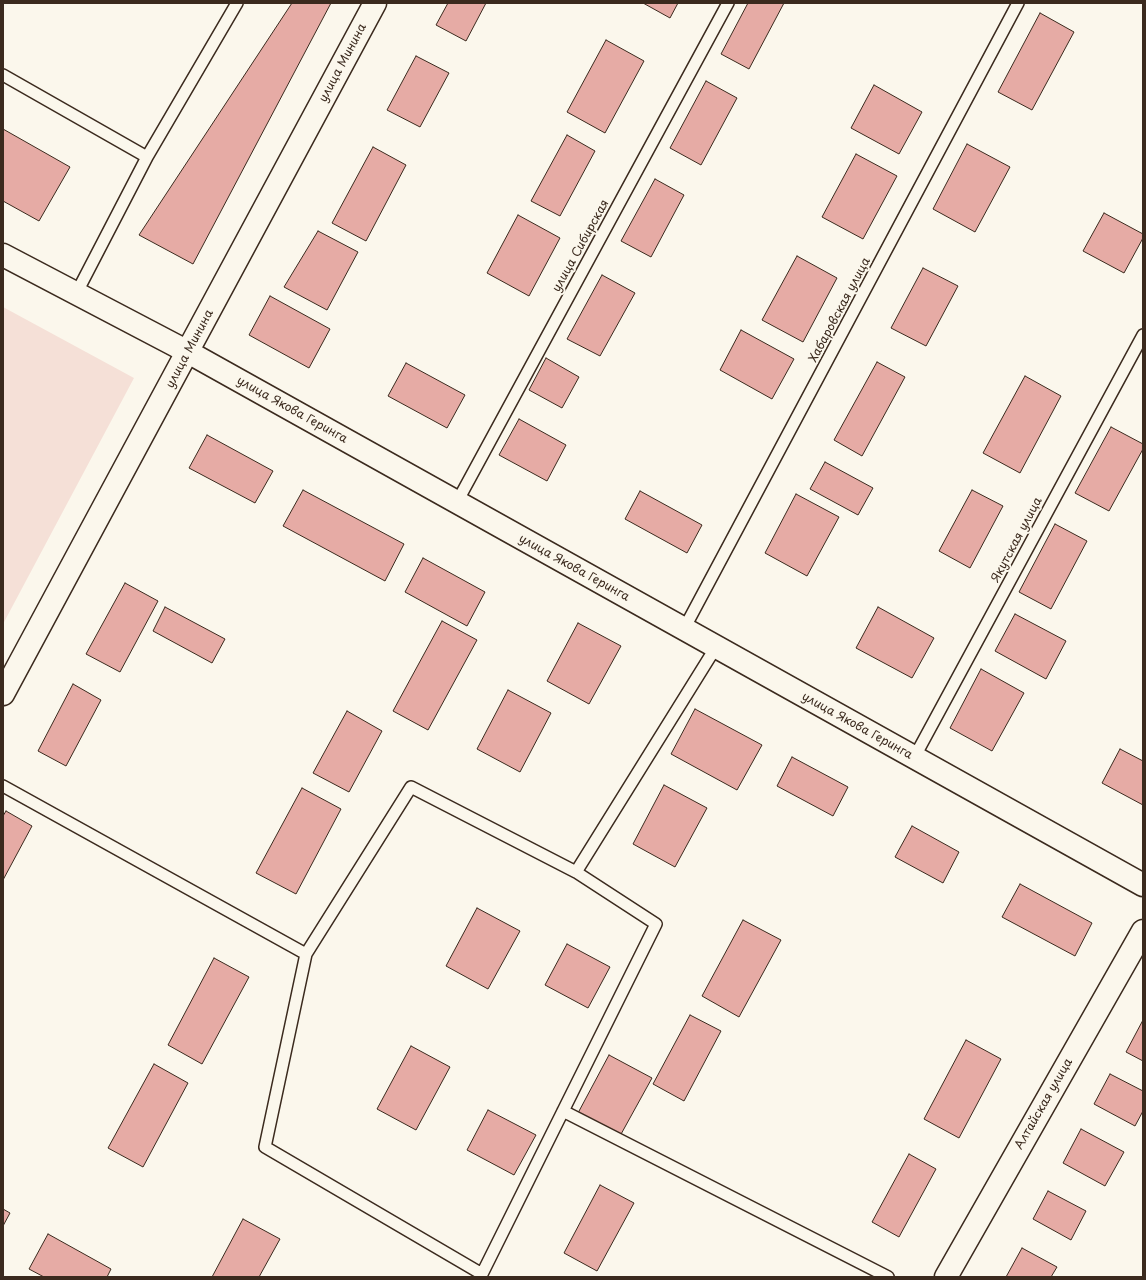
<!DOCTYPE html>
<meta charset="utf-8">
<style>
body{margin:0}
#map{position:relative;width:1146px;height:1280px;overflow:hidden;background:#fbf7ec;font-family:"Playpen Sans",sans-serif}
canvas{display:block}
.frame{position:absolute;inset:0;border:4px solid #3b2a1e;pointer-events:none}
</style>
<div id="map">
<canvas width="1146" height="1280"></canvas>
<div class="frame"></div>
</div>
<script>
const c = document.querySelector('canvas').getContext('2d');
c.lineJoin = 'round';
function fill(path, color) { c.fillStyle = color; c.fill(path, 'evenodd'); }
const toPath = rows => new Path2D(rows.map(r => 'M' + r).join(''));
function trace(path, color, width, dash) { c.strokeStyle = color; c.lineWidth = width; c.lineCap = dash ? 'butt' : 'round'; c.setLineDash(dash || []); c.stroke(path); }
function write(font, color, halo, rows, align = 'center') {
  c.font = font + ' "Playpen Sans",sans-serif'; c.lineWidth = 4; c.setLineDash([]); c.textBaseline = 'middle'; c.strokeStyle = halo; c.fillStyle = color; for (const [text, x, y, turn = 0] of rows) {
    c.save(); c.translate(x, y); c.rotate((+turn || 0) * Math.PI / 180); c.textAlign = isNaN(turn) ? turn : align; if (halo) c.strokeText(text, 0, 0); c.fillText(text, 0, 0); c.restore();
  }
}
const built = toPath([
 [3,307,134,378,3,624]
]);
const building = toPath([
 [292,3,331,3,193,264,139,235,292,3],
 [448,3,486,3,466,41,436,25,448,3],
 [643,3,678,3,670,18,643,3],
 [748,3,784,3,749,69,721,54,748,3],
 [1040,13,1074,32,1032,110,998,92,1040,13],
 [606,40,644,61,605,133,567,112,606,40],
 [416,56,449,73,420,127,387,110,416,56],
 [706,81,737,98,701,165,670,148,706,81],
 [874,85,922,112,899,154,851,128,874,85],
 [3,129,70,167,39,221,3,201,3,129],
 [567,135,595,151,560,216,531,201,567,135],
 [967,144,1010,167,975,232,933,209,967,144],
 [373,147,406,165,366,241,332,223,373,147],
 [856,154,897,176,863,239,822,217,856,154],
 [655,179,684,195,651,257,621,241,655,179],
 [1104,213,1143,234,1143,238,1124,273,1083,251,1104,213],
 [518,215,560,238,529,296,487,273,518,215],
 [318,231,358,252,327,310,284,287,318,231],
 [797,256,837,278,803,342,762,320,797,256],
 [923,268,958,286,926,346,891,328,923,268],
 [602,275,635,293,600,356,567,339,602,275],
 [270,296,330,329,309,368,249,335,270,296],
 [741,330,794,359,772,399,720,370,741,330],
 [546,358,579,377,562,408,529,390,546,358],
 [877,362,905,377,862,456,834,440,877,362],
 [406,363,465,395,447,428,388,396,406,363],
 [1025,376,1061,396,1020,473,983,453,1025,376],
 [519,419,566,445,547,481,499,455,519,419],
 [1111,427,1143,444,1143,449,1109,511,1075,493,1111,427],
 [207,435,273,471,255,503,189,468,207,435],
 [825,462,873,488,858,515,810,489,825,462],
 [303,490,404,544,385,581,283,526,303,490],
 [972,490,1003,506,970,568,939,551,972,490],
 [640,491,702,525,687,553,625,519,640,491],
 [796,494,839,517,807,576,765,553,796,494],
 [1055,524,1087,541,1051,609,1019,592,1055,524],
 [423,558,485,592,467,626,405,592,423,558],
 [125,583,158,601,120,672,86,654,125,583],
 [165,607,225,639,212,663,153,631,165,607],
 [878,607,934,638,912,678,856,648,878,607],
 [1015,614,1066,641,1046,679,995,651,1015,614],
 [442,621,477,640,428,730,393,711,442,621],
 [578,623,621,646,589,704,547,681,578,623],
 [981,669,1024,693,992,751,950,728,981,669],
 [73,684,101,700,66,766,38,751,73,684],
 [508,690,551,713,520,772,477,749,508,690],
 [695,709,762,745,737,790,671,754,695,709],
 [347,711,382,731,349,792,313,773,347,711],
 [1120,749,1143,761,1143,805,1102,783,1120,749],
 [792,757,848,787,833,816,777,786,792,757],
 [664,785,707,808,675,867,633,844,664,785],
 [302,788,341,809,296,894,256,873,302,788],
 [6,811,32,826,3,880,3,816,6,811],
 [912,826,959,852,943,883,895,857,912,826],
 [1020,884,1092,923,1075,956,1002,917,1020,884],
 [477,908,520,931,488,989,446,966,477,908],
 [743,920,781,940,739,1017,702,996,743,920],
 [567,944,610,967,588,1008,545,985,567,944],
 [214,958,249,977,202,1064,168,1045,214,958],
 [690,1015,721,1031,684,1101,653,1084,690,1015],
 [1143,1020,1143,1061,1126,1052,1143,1020],
 [966,1040,1001,1059,959,1138,924,1119,966,1040],
 [411,1046,450,1067,416,1130,377,1109,411,1046],
 [609,1055,652,1078,620,1136,578,1113,609,1055],
 [154,1064,188,1083,143,1167,108,1148,154,1064],
 [1110,1074,1143,1091,1143,1111,1135,1126,1094,1104,1110,1074],
 [488,1110,536,1135,514,1175,467,1150,488,1110],
 [1081,1129,1124,1152,1105,1186,1063,1163,1081,1129],
 [909,1154,936,1169,899,1237,872,1222,909,1154],
 [600,1185,634,1203,597,1271,564,1253,600,1185],
 [1048,1191,1086,1211,1071,1240,1033,1219,1048,1191],
 [3,1209,10,1213,3,1226,3,1209],
 [243,1219,280,1239,259,1277,212,1277,243,1219],
 [48,1234,111,1269,107,1277,44,1277,29,1269,48,1234],
 [1022,1248,1057,1267,1051,1277,1006,1277,1022,1248]
]);
const service = toPath([
 [3,75,147,157],
 [76,294,147,157,237,3],
 [457,502,728,3],
 [684,629,1018,3],
 [914,758,1143,335],
 [3,786,306,954,411,787,576,872,716,647],
 [306,954,265,1147,482,1274,656,924,576,872],
 [563,1111,888,1277]
]);
const minor = toPath([
 [3,694,375,3],
 [946,1277,1143,931]
]);
const tertiary = toPath([
 [3,255,188,352,1143,885]
]);
const streetNames = [
 ["улица Минина",343,63,-62],
 ["улица Сибирская",581,246,-61],
 ["Хабаровская улица",840,310,-62],
 ["улица Минина",190,349,-62],
 ["улица Якова Геринга",292,410,29],
 ["Якутская улица",1017,540,-62],
 ["улица Якова Геринга",574,568,29],
 ["улица Якова Геринга",857,726,29],
 ["Алтайская улица",1044,1104,-60]
];
fill(built, '#f5e0d7');
fill(building, '#e6aba5');
trace(building, '#3b2a1e', 1);
trace(service, '#3b2a1e', 14);
trace(minor, '#3b2a1e', 25);
trace(tertiary, '#3b2a1e', 25);
trace(service, '#fbf7ec', 11);
trace(minor, '#fbf7ec', 22);
trace(tertiary, '#fbf7ec', 22);
write('12px', '#3b2a1e', '#fbf7ec', streetNames);
</script>
